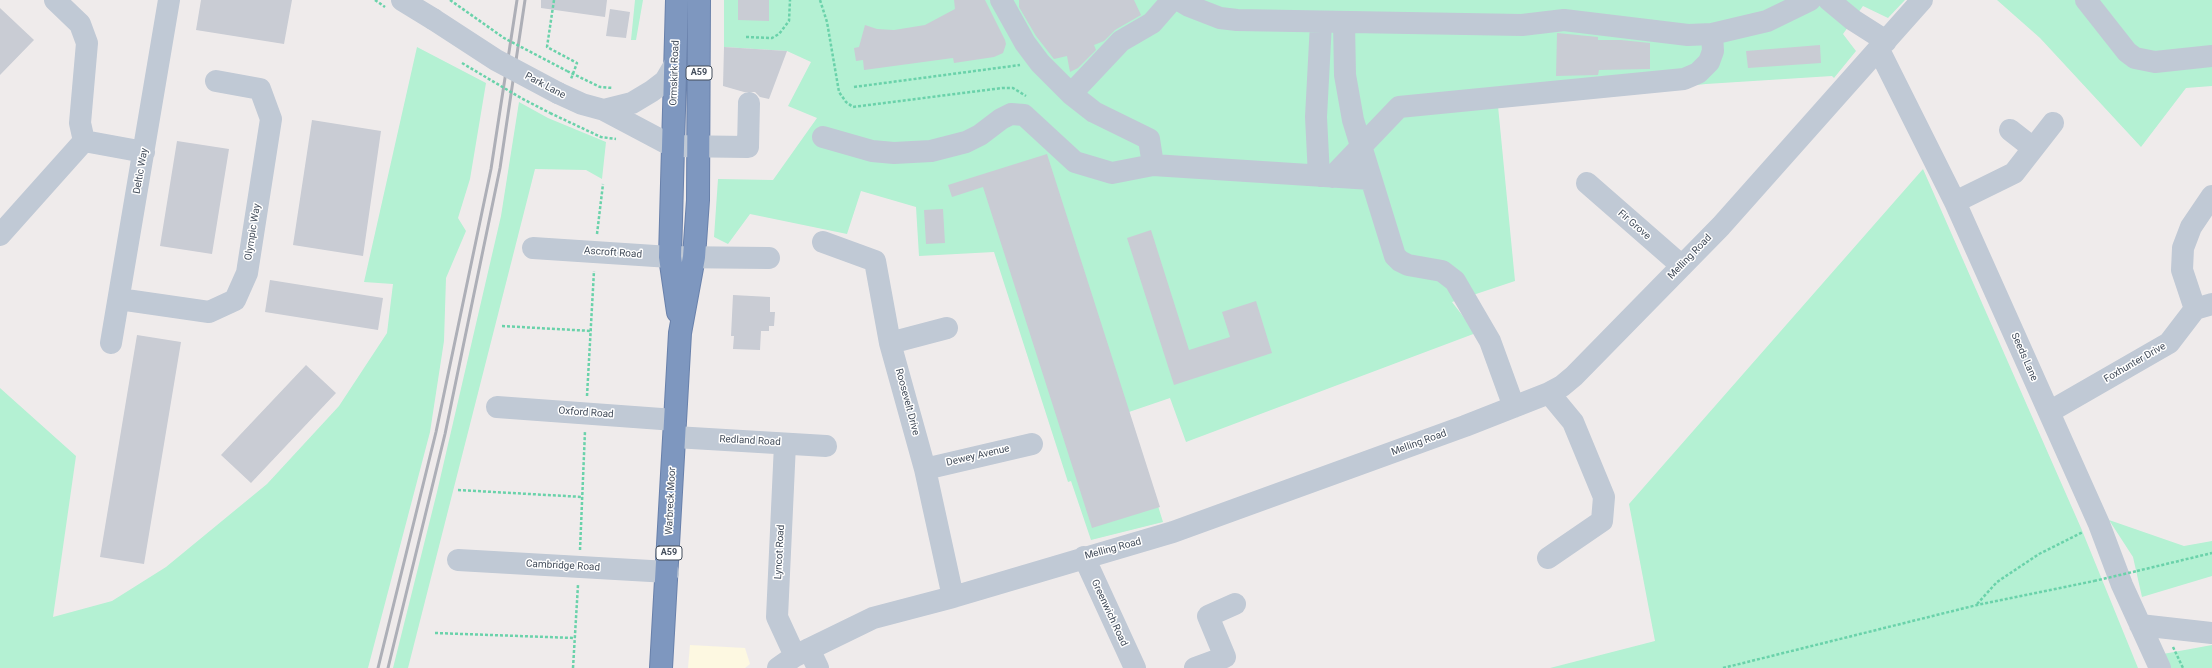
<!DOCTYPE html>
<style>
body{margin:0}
canvas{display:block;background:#efebeb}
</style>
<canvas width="2212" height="668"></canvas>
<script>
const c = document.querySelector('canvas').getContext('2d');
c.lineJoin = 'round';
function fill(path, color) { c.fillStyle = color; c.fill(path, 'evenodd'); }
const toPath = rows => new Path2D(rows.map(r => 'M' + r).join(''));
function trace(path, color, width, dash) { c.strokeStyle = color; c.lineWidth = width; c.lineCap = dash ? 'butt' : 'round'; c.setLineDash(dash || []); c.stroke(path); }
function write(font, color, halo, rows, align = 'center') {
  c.font = font + ' Roboto,sans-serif'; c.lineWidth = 3; c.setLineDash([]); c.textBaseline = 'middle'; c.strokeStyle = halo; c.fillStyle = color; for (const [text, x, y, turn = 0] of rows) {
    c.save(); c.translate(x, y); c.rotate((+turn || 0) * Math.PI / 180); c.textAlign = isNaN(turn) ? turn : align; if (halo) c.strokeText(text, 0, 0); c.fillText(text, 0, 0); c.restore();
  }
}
const commercial = toPath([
 [690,645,745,648,750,664,745,668,688,668]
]);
const green = toPath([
 [635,0,643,0,636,40,631,40],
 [724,0,1905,0,1888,18,1863,6,1843,34,1856,51,1834,78,1832,76,1706,84,1498,106,1515,281,1452,302,1476,333,1186,442,1170,398,1129,412,1163,522,1091,540,1071,481,1068,482,994,252,919,256,916,207,861,191,847,234,750,214,728,244,714,237,718,179,773,180,817,118,788,106,811,62,787,51,724,47],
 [1997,0,2212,0,2212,86,2186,88,2141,147,2040,38],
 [417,47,486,83,470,179,458,218,466,231,446,278,444,341,430,432,368,668,0,668,0,388,76,456,53,617,112,601,166,567,267,484,339,406,387,333,393,284,364,282],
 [519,102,548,118,606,142,602,179,586,170,535,169,408,668,393,668,437,492,501,216],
 [1923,169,2081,528,2138,668,1550,668,1655,641,1629,504],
 [2109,520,2184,546,2212,541,2212,576,2142,597,2133,557],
 [2212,645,2212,668,2170,668,2163,654]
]);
const building = toPath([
 [201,0,292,0,284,44,196,30],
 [541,0,607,0,605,17,541,8],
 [738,0,769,0,769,21,738,20],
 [954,0,985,0,1005,40,1006,44,1003,53,994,57,954,63,953,58,864,70,863,60,856,61,854,48,859,47,865,25,877,29,894,30,925,25,955,9],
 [1019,0,1134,0,1141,15,1115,30,1104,41,1094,45,1096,50,1078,68,1070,72,1067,56,1054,59,1036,36,1019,7],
 [0,8,34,40,0,75],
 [610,9,630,12,626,38,606,36],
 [1557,33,1598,37,1598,40,1621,40,1650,43,1650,69,1599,70,1598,75,1556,76],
 [1820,45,1821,63,1748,68,1746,51],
 [724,47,787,51,769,99,760,97,755,92,744,92,723,86],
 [312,120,381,131,363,256,293,245],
 [177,141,229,149,212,254,160,246],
 [1047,154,1160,507,1092,528,983,187,952,197,948,185],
 [943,209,945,243,926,244,924,210],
 [1151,230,1189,350,1230,337,1222,312,1256,301,1272,353,1174,385,1127,238],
 [270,280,383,298,378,330,265,312],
 [733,295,770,297,770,312,775,312,774,326,769,326,769,331,761,331,760,350,733,349,734,336,731,336],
 [137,335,181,342,144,564,100,557],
 [306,365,336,393,251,483,221,455]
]);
const path = toPath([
 [375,0,385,7],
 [554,0,547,47,577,63,571,79],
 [820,0,827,22,839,92,846,102,853,107,1002,88,1013,88,1026,96],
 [746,37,772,38,779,34,789,21,790,0],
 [567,71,600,87,613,88],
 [854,87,1020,65],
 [550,113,601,137,616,139],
 [597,234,603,184],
 [502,326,592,331],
 [587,396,594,271],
 [458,490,583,497],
 [580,550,585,431],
 [2137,571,2212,553],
 [1977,604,1997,582,2039,554,2083,532],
 [435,633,575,638],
 [2173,647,2183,668],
 [573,668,578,585],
 [1723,668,1977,605,2094,581]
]);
const minor = toPath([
 [55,0,80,24,87,43,80,123,84,141],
 [402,0,433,19],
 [1001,0,1025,43,1040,63,1071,94,1094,112,1149,139,1153,165,1371,179],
 [1179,0,1189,6,1220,18,1237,20,1522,25,1564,20,1688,35,1712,34,1767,21,1810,0],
 [1829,0,1853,20,1886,41],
 [2086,0,2127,52,2135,58,2155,62,2212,56],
 [1344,23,1345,75,1353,120,1395,256,1400,261,1408,265,1442,271,1455,281,1490,341,1514,407],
 [1879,50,1955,202,2099,524,2122,585,2160,668],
 [558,93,582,104,604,110,672,146,748,147,749,103],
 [1071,94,1121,41,1152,23,1172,0],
 [604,110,632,103,652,91,665,81,675,64],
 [2010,130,2033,148],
 [823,137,872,151,894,153,931,151,966,142,980,135,1001,119,1011,114,1024,115,1075,162,1112,173,1153,165],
 [1319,176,1316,117,1321,23],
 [1332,177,1399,107,1684,79,1698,73,1709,62,1713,51,1712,34],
 [1587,183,1682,266],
 [1955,202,2014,173,2053,123],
 [0,235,84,141,144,152],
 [823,242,875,261,890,343,925,469,953,597],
 [533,248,670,257,769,258],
 [119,299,209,312,235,300,247,273,271,119,260,89,216,81],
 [2195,309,2182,270,2183,248,2191,227,2212,196],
 [111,343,169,0],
 [890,343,947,328],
 [497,407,675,420],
 [2049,412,2169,343,2195,309,2212,304],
 [675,437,826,446],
 [785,444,777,617,795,656],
 [925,469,1032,444],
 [1084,557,1135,668],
 [1548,558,1602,521,1604,497,1573,422,1549,393],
 [458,560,668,572],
 [2140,625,2212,633],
 [809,649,818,668],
 [778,668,795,656,873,618,953,597,1173,532,1465,426,1549,393,1562,386,1574,376,1721,226,1922,0],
 [1195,668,1225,657,1208,616,1235,604]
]);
const highway = toPath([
 [677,0,670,257,678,312],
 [661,668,680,333,694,257,698,200,699,0]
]);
const rail = toPath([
 [378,668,436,432,491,169,517,0],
 [388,668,445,434,500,168,525,0]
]);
const pathBridge = toPath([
 [450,0,504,38,567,71],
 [462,63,521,98,550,113],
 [2094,581,2137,571]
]);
const minorBridge = toPath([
 [433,19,496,60,558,93]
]);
const shields = [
 [699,73,26],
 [669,553,26]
];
const shieldNames = [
 ["A59",699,73],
 ["A59",669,553]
];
const streetNames = [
 ["Ormskirk Road",675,73,-88],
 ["Park Lane",545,86,28],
 ["Deltic Way",141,171,-80],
 ["Fir Grove",1634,225,41],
 ["Olympic Way",253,232,-81],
 ["Ascroft Road",613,253,4],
 ["Melling Road",1690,257,-46],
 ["Seeds Lane",2024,357,66],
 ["Foxhunter Drive",2135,363,-30],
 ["Roosevelt Drive",907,402,75],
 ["Oxford Road",586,413,4],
 ["Redland Road",750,441,3],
 ["Melling Road",1419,443,-20],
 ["Dewey Avenue",978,456,-13],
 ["Warbreck Moor",671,501,-87],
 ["Melling Road",1113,549,-15],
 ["Lyncot Road",780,552,-87],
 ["Cambridge Road",563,566,3],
 ["Greenwich Road",1109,613,65]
];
fill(commercial, '#fdf8e1');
fill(green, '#b4f1d3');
fill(building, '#c9ccd4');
trace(highway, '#6981ab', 24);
trace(path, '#6ad2aa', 2.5, [3, 2]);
trace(minor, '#c0c9d5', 22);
trace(highway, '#7e97bf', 22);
trace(rail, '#adafb7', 3);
trace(pathBridge, '#6ad2aa', 2.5, [3, 2]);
trace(minorBridge, '#c0c9d5', 22);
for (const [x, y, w] of shields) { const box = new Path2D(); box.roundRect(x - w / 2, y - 7, w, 14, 3); c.fillStyle = '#fff'; c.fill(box); trace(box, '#424c5a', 1); }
write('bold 9px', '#424c5a', null, shieldNames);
write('10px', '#424c5a', '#fff', streetNames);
</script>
